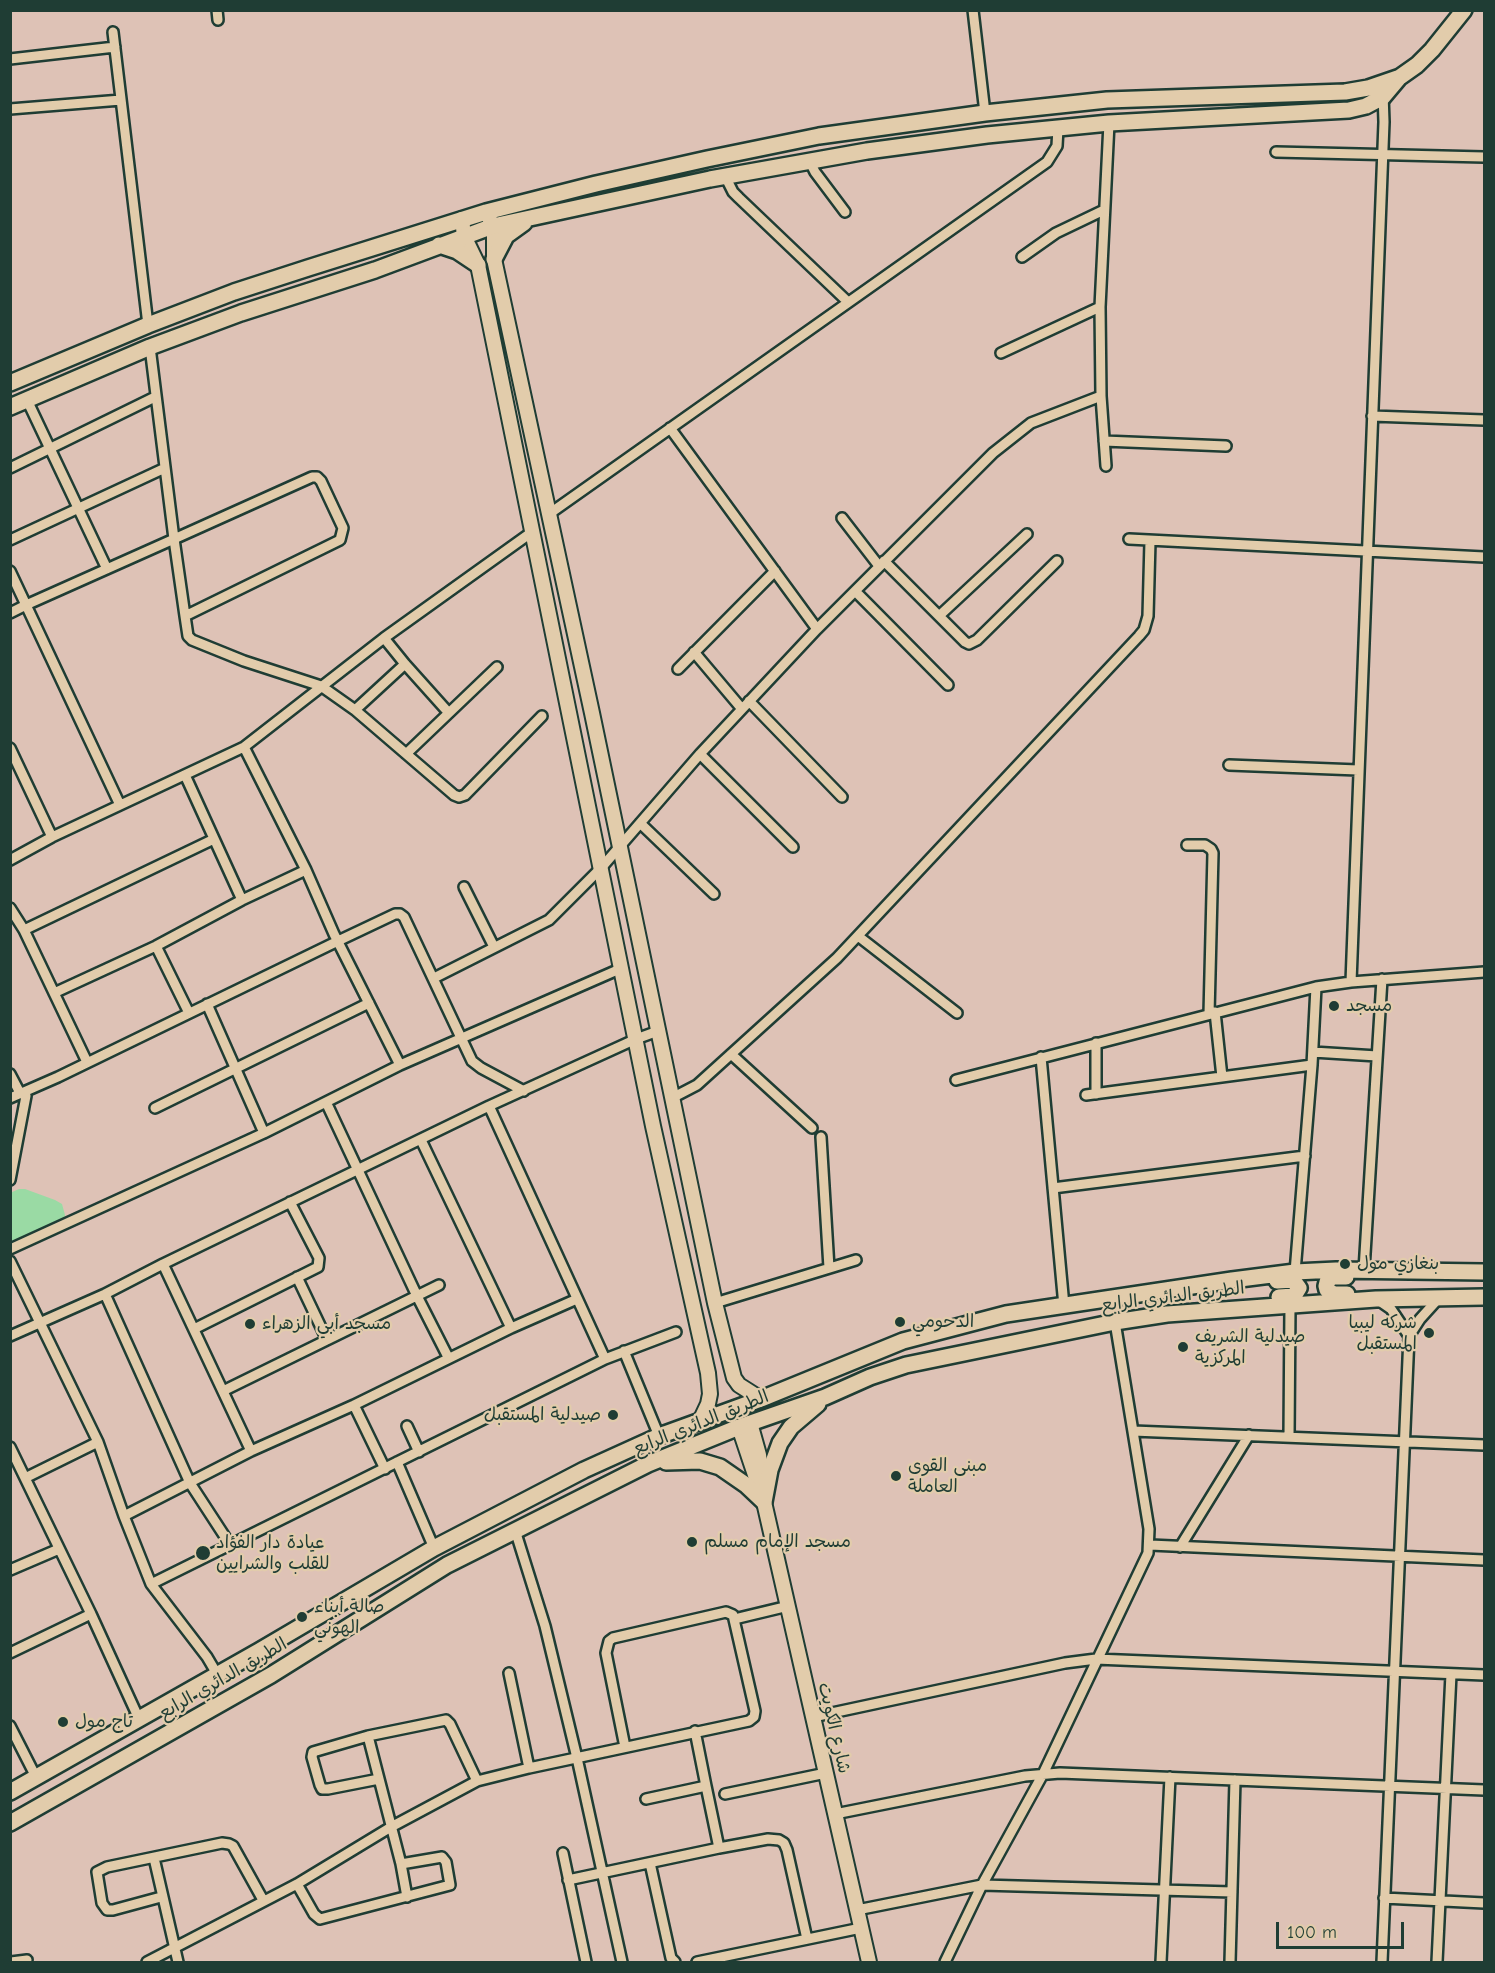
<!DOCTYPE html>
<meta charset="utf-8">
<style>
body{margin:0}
#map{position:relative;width:1495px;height:1973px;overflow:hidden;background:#dec2b6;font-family:"Comic Neue",sans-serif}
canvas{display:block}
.frame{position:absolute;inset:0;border:12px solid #1f3d34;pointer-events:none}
.scale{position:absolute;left:1276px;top:1922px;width:128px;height:27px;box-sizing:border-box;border:3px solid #1f3d34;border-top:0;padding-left:8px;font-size:18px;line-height:21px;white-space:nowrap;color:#1f3d34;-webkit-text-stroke:4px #e2ccab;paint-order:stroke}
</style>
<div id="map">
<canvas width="1495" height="1973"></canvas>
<div class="frame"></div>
<div class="scale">100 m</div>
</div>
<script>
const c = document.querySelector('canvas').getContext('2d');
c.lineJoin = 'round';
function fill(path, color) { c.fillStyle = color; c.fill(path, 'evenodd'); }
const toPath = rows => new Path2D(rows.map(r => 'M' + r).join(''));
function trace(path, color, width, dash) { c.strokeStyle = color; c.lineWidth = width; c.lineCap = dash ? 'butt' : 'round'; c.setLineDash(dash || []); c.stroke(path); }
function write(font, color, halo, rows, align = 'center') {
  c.font = font + ' "Comic Neue","Playpen Sans Arabic",sans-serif'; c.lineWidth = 4.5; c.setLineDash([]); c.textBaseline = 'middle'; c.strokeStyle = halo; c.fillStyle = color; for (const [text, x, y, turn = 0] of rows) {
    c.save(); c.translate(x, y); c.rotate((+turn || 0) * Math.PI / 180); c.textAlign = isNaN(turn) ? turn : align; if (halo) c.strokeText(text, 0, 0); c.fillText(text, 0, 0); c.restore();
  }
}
const green = toPath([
 [19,1189,25,1189,55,1200,62,1204,65,1215,63,1221,47,1232,32,1232,26,1235,18,1243,11,1246,10,1193]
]);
const minor = toPath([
 [217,10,218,20],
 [973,10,985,113],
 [113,32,148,325],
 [10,59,115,47],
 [10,109,121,100],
 [1276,152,1484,157],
 [809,160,815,172,845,212],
 [725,176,733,192,739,198,848,302],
 [1022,257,1056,233,1104,210],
 [1001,353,1100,307],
 [27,400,107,569],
 [1372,416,1484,420],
 [670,428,817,629],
 [1104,441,1226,446],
 [1106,466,1101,396,1100,307,1109,123],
 [10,468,155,397],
 [549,514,1047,162,1057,146,1058,128],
 [842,518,879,566],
 [1129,539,1484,557],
 [10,540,165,468],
 [884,561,965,642,969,644,977,640,1057,561],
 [10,571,26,605,174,539,150,347],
 [855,591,948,685],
 [10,613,26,605,120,805],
 [185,616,340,540,343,528,321,481,317,477,312,477,174,539,185,616,188,636,192,640,244,661,321,686,355,710,454,795,459,797,465,795,542,716],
 [939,616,1027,534],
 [384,638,405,664,448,712],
 [694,652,742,709],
 [678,669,775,571],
 [749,701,842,797],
 [355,710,405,664],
 [244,747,306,870,334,934,400,1065],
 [10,748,52,837],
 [406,754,497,667],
 [700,754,793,847],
 [1229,765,1358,770],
 [185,775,242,900],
 [640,823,714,894],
 [1187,845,1205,845,1211,849,1213,853,1209,1014],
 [10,860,52,837,244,747,384,638,532,532],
 [464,887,494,947],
 [10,908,24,930,87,1062],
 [24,930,214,839],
 [858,936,957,1013],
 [156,946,189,1013],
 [434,978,549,920,602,867,700,754,817,629,993,453,1031,423,1101,396],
 [1351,982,1384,122,1383,93],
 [54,993,156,946,242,900,306,870],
 [207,1004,264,1133],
 [1215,1012,1222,1077],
 [1096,1043,1096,1094],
 [1313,1052,1377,1056],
 [731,1054,812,1128],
 [1041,1057,1064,1306],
 [10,1074,20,1093,26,1096,10,1180],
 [956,1080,1316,987,1351,982,1484,972],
 [1086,1095,1312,1065],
 [10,1098,58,1077,338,941,395,914,400,914,404,917,472,1061,481,1068,524,1091],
 [672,1098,697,1085,837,958,1139,636,1144,630,1148,616,1150,541],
 [326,1102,417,1296,448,1357],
 [489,1106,605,1359],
 [155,1108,369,1003],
 [821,1137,829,1268],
 [421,1140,511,1328],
 [1053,1188,1305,1156],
 [10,1249,264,1133,400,1065,622,968],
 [10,1261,98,1442,124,1516,151,1584,207,1657,217,1674],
 [163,1264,251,1451],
 [1364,1270,1382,979],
 [1295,1272,1312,1065,1316,987],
 [297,1277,327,1340],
 [105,1294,190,1483,231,1546],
 [1378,1300,1391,1309,1409,1336],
 [715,1303,856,1260],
 [194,1329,318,1267,319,1258,290,1202],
 [10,1336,105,1294,163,1264,489,1106,636,1039,658,1031],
 [624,1351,659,1436],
 [223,1391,439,1285],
 [354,1405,385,1469],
 [407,1426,419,1452],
 [1133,1431,1484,1445],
 [1289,1437,1290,1305],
 [10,1447,91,1614,139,1719],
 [397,1462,434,1548],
 [25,1478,98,1442],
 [124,1516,251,1451,354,1405,511,1328,577,1299],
 [515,1530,545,1626,577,1758,622,1962],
 [1150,1545,1484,1560],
 [1180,1547,1249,1435],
 [10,1570,59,1549],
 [151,1584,605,1359,676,1332],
 [734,1619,788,1606],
 [10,1653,91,1614],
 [509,1673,529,1768],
 [813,1717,1065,1663,1096,1659,1484,1675],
 [10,1726,36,1777],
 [695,1731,706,1786],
 [368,1736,401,1864,407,1897],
 [379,1779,328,1789,322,1789,320,1785,312,1757,313,1752,368,1736,446,1720,450,1724,477,1781],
 [725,1794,826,1773],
 [646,1799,706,1786,719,1848],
 [835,1814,1025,1776,1060,1773,1484,1790],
 [563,1853,586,1962],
 [154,1858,178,1962],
 [650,1863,671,1958,675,1962],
 [568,1880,719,1848,768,1839,779,1840,784,1843,787,1850,807,1939],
 [297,1884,314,1914,320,1919,450,1885,446,1862,442,1857,401,1864],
 [161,1897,113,1910,107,1910,102,1903,97,1872,107,1867,222,1843,229,1844,233,1846,263,1900],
 [1384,1898,1484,1903],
 [857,1910,982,1885,1232,1892],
 [11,1962,27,1960],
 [147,1962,297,1884,391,1827,477,1781,529,1768,749,1721,754,1717,755,1711,733,1615,726,1612,613,1638,609,1641,606,1653,625,1747],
 [697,1962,861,1928],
 [945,1962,982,1885,1043,1774,1148,1553,1149,1529,1115,1322],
 [1161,1962,1170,1777],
 [1230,1962,1235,1780],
 [1382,1962,1409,1336,1420,1319,1439,1298],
 [1437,1962,1451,1674]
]);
const secondary = toPath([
 [489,217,494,232,494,259,592,713,715,1303,734,1378,739,1385,761,1399],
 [462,219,464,236,478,265,653,1126,708,1373,710,1394,708,1404,700,1421],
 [750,1423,759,1455,763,1485],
 [739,1427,764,1502,869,1962]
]);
const primary = toPath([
 [439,245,457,251,478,265],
 [494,259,506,236,524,223],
 [10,383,148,325,234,292,308,268,486,212,596,184,707,159,819,136,985,113,1107,100,1345,92,1368,88,1400,77,1417,65,1432,50,1464,10],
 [10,407,150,347,241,313,375,270,493,226,710,179,867,151,987,135,1109,123,1349,110,1366,106,1383,97,1399,78],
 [1346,1277,1332,1277,1327,1282,1326,1286,1327,1290,1334,1294,1347,1294],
 [1277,1281,1293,1280,1299,1288,1294,1296,1279,1297],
 [666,1462,700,1461,720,1467,746,1485,764,1502],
 [764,1502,770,1470,780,1443,791,1427,818,1404],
 [10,1792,259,1651,434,1548,584,1470,659,1436,761,1399,903,1341,1006,1314,1232,1280,1295,1272,1336,1270,1484,1272],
 [10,1823,271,1675,447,1565,648,1464,739,1427,825,1397,870,1377,906,1365,1115,1322,1167,1314,1376,1299,1484,1297]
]);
const markers = [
 [1334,1006,6,"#1f3d34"],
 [1345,1264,6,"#1f3d34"],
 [900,1322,6,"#1f3d34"],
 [250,1324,6,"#1f3d34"],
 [1429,1333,6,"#1f3d34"],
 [1183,1347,6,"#1f3d34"],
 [613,1415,6,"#1f3d34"],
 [896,1476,6,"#1f3d34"],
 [692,1542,6,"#1f3d34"],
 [203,1553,8,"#1f3d34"],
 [302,1617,6,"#1f3d34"],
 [63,1722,6,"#1f3d34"]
];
const poiNames = [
 ["مسجد",1346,1006],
 ["بنغازي مول",1357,1264],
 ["الدحومي",912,1322],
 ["شركه ليبيا",1417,1323,"right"],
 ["المستقبل",1417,1344,"right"],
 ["مسجد أبي الزهراء",262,1324],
 ["صيدلية الشريف",1195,1337],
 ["المركزية",1195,1358],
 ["صيدلية المستقبل",601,1415,"right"],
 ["مبنى القوى",908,1466],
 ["العاملة",908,1487],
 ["مسجد الإمام مسلم",704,1542],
 ["عيادة دار الفؤاد",216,1543],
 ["للقلب والشرايين",216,1564],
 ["صالة أبناء",314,1607],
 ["الهوني",314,1628],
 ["تاج مول",75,1722]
];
const streetNames = [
 ["الطريق الدائري الرابع",1173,1297,-7],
 ["الطريق الدائري الرابع",701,1423,-22],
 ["الطريق الدائري الرابع",223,1679,-30],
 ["شارع الكويت",834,1728,77]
];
fill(green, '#9adaa4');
trace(minor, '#1f3d34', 14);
trace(secondary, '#1f3d34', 18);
trace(primary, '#1f3d34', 20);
trace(minor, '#e2ccab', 9);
trace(secondary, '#e2ccab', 14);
trace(primary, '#e2ccab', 15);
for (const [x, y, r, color] of markers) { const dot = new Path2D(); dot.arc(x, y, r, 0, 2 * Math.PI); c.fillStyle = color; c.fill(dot); trace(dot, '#e2ccab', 2); }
write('18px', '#1f3d34', '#e2ccab', poiNames, 'left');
write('18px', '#1f3d34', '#e2ccab', streetNames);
</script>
